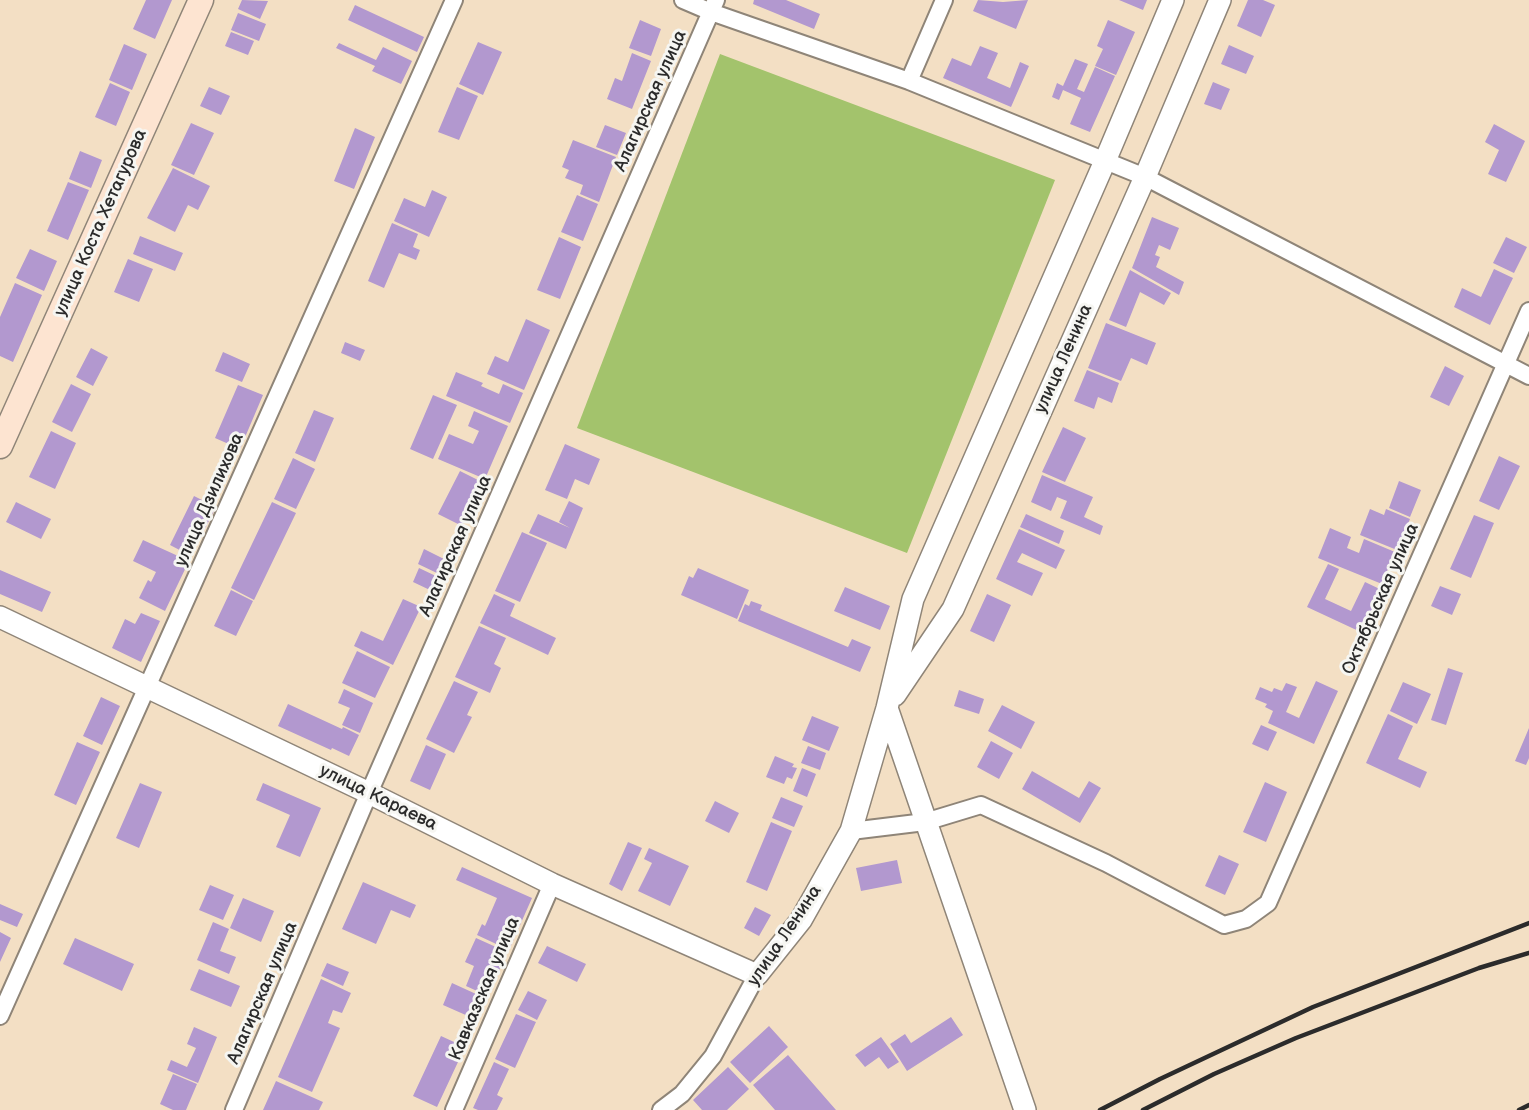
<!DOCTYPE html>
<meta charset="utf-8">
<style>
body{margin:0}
canvas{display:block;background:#f3dfc4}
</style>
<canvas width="1529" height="1110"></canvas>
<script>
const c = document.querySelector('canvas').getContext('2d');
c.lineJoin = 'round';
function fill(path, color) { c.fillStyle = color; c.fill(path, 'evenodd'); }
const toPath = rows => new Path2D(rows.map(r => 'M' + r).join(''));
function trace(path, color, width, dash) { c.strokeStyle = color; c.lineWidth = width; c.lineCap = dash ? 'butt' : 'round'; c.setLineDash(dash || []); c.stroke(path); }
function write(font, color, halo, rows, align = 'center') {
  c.font = font + ' "Balsamiq Sans",sans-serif'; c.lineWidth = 6; c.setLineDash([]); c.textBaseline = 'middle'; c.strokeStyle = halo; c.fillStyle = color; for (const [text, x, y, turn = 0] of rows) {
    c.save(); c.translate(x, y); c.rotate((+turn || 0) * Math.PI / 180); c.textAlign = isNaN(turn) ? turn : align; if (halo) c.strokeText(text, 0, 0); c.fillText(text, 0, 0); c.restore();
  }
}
const green = toPath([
 [720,54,1055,180,907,553,577,428]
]);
const building = toPath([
 [146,0,172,0,155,39,133,29],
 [242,0,268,1,260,19,238,9],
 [754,0,786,0,820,14,814,29,753,4],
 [978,0,1003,2,1028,0,1016,29,973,11],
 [1119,0,1147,0,1143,10],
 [1248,0,1263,0,1275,5,1261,37,1237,26],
 [355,5,424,37,417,52,348,20],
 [238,13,266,24,259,41,231,30],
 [640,20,661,29,651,56,629,48],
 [1108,20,1135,32,1116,75,1095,66,1103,49,1097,46],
 [231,32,254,41,248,55,225,46],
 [478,42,502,52,483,95,459,84],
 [339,43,376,60,383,47,412,61,401,84,372,71,375,66,336,48],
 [124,44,147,54,132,90,109,80],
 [1229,45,1254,56,1246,74,1221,64],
 [980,46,998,53,987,78,1010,88,1020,62,1029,66,1011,107,943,78,952,58,971,66],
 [632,53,651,61,632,109,607,99,615,78,622,81],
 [1075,59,1088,64,1077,89,1084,92,1095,67,1115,76,1090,132,1070,124,1081,98,1063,90,1059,100,1052,97,1057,83,1063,86],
 [1213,82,1230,89,1221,110,1204,104],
 [110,83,130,92,116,126,95,117],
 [209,87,230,96,221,115,200,106],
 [457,87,478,96,459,140,438,132],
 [191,123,214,133,194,175,171,165],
 [1494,124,1525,141,1506,182,1488,174,1499,150,1485,142],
 [605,125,626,133,617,155,596,147],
 [355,128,375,137,354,189,334,181],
 [573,140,616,157,599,202,580,194,583,185,565,178,569,170,562,167],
 [80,151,102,160,91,188,69,179],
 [173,168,210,186,198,210,188,205,175,232,147,218],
 [68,182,89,190,68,240,47,231],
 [432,190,447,197,429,237,394,221,404,198,425,207],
 [577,195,598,204,583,241,561,232],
 [1152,217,1179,228,1170,250,1159,245,1155,255,1160,257,1156,267,1184,282,1179,295,1132,268],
 [392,223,418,234,413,247,420,250,416,260,399,253,384,288,368,281],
 [140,236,183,253,175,271,133,254],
 [559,237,581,247,560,299,537,290],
 [1506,237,1527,247,1514,273,1493,263],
 [30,249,57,261,44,291,16,278],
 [128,259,153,269,139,302,114,292],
 [1494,269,1513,278,1490,325,1454,307,1462,288,1481,297],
 [1130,270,1171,293,1164,305,1140,292,1126,327,1109,320],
 [15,283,42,295,13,362,0,356,0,317],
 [526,319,550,330,524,390,487,374,495,356,508,362],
 [1106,323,1156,343,1147,365,1131,358,1121,381,1088,368],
 [345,342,365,350,360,361,341,353],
 [91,348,108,357,93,386,76,377],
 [223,352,250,364,242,382,215,371],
 [1445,366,1464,376,1449,406,1430,397],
 [1087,370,1119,383,1112,403,1098,397,1094,409,1074,401],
 [456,372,483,383,481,386,499,394,503,384,523,393,510,423,446,396],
 [71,384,91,394,72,432,52,422],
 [238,385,263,395,240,449,215,438],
 [433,395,457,405,433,459,410,449],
 [314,410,334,418,315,462,295,453],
 [474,411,508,426,485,479,438,459,449,434,473,444,479,431,468,426],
 [1063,427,1086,438,1065,482,1042,472],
 [51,431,76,443,55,489,29,477],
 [565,444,600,459,589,485,575,479,567,499,545,490],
 [1499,456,1520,466,1499,510,1479,501],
 [293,458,315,469,296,509,274,499],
 [460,471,484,483,462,526,438,514],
 [1042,475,1093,497,1084,517,1103,526,1100,535,1060,518,1067,501,1057,497,1051,511,1031,502],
 [1399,481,1421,490,1410,517,1389,508],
 [194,496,216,507,191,556,170,545],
 [569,501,583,508,566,549,529,533,538,514,570,528,559,522],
 [16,502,51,519,41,539,6,522],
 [272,502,296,513,254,600,231,588],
 [1370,509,1384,515,1386,509,1410,519,1397,550,1360,535],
 [1026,514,1064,531,1059,544,1020,527],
 [1474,515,1494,523,1471,578,1450,569],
 [1330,528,1351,537,1347,548,1359,553,1364,539,1395,552,1382,584,1318,558],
 [1019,529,1065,550,1056,569,1022,553,1017,562,1043,573,1032,596,996,579],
 [522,532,547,543,520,602,495,591],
 [143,540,189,561,165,611,139,598,148,580,151,582,156,572,133,561],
 [424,549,446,560,439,574,418,564],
 [1328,564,1339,569,1325,599,1351,611,1365,582,1386,592,1365,634,1307,607],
 [419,568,438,577,432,591,413,582],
 [698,568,749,590,737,619,681,595,689,576,693,578],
 [0,570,51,592,42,612,0,594],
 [1440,586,1461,594,1452,615,1431,606],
 [845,587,890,606,880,630,834,611],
 [231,590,253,601,236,636,214,626],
 [494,594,515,604,510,616,556,638,548,655,480,623],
 [987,594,1011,605,994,642,970,631],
 [403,599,421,607,393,665,354,646,361,631,383,641],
 [751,601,762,605,760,610,848,647,852,639,871,647,860,672,738,621,745,604,749,606],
 [141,613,160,621,141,662,112,648,125,619,135,624],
 [479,626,506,638,494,664,501,668,490,693,455,677],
 [357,651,390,667,375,698,342,683],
 [1448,668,1463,673,1446,725,1431,720],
 [454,681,478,692,467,715,472,717,454,753,426,739],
 [1316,681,1338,691,1314,744,1268,723,1273,711,1265,707,1267,704,1255,699,1260,687,1272,692,1274,688,1282,691,1286,683,1297,687,1286,712,1299,718],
 [1403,682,1431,694,1417,724,1390,711],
 [344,689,373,703,360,733,342,725,350,708,338,703],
 [959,690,984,699,979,714,954,706],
 [101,697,120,706,102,745,83,736],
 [288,704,342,729,343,727,359,735,349,756,332,748,331,750,278,726],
 [1002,705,1035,722,1021,749,988,731],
 [1388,714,1413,726,1398,759,1427,772,1420,788,1366,763],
 [812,716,839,727,829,751,802,740],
 [1261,725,1277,732,1268,751,1252,744],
 [1529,728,1529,758,1526,765,1515,761],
 [991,741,1013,753,999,779,977,767],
 [77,742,100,752,76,805,54,795],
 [426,745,446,754,430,790,410,781],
 [808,746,826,753,820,770,801,763],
 [775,756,794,764,792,767,797,768,792,779,787,777,784,784,766,777],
 [802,768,816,774,807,797,793,791],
 [1032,771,1079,798,1089,781,1101,788,1080,823,1022,789],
 [1265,782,1287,792,1266,842,1243,832],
 [140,783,162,792,139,848,116,838],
 [263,783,321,808,300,857,276,847,290,815,256,800],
 [781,797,803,806,794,827,772,818],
 [715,801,739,813,729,833,705,821],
 [771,822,792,831,767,891,746,882],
 [628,842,642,848,622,891,609,884],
 [649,848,689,866,670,906,638,891,652,863,644,859],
 [1219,855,1239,864,1225,895,1205,886],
 [897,860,902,883,861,891,856,868],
 [462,867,532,898,509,950,477,935,482,924,485,926,497,898,456,880],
 [363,882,416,905,410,918,391,910,376,944,342,929],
 [210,885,234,895,223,920,199,910],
 [243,898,274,911,261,942,230,928],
 [0,904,23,914,17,927,0,920],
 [755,907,771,915,759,936,744,928],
 [213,922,229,929,220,951,236,957,229,974,197,960],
 [0,932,11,938,0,962],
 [75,938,134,964,122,991,63,964],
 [476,938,507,952,488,996,466,986,474,966,465,962],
 [547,946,586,964,577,982,538,963],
 [327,963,349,972,343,986,321,976],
 [199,969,240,986,231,1007,190,990],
 [321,979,351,993,342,1013,333,1010,328,1023,340,1028,312,1092,278,1077],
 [452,983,487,999,477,1020,443,1005],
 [528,991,547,1000,537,1020,518,1010],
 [516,1014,536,1022,515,1068,495,1059],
 [951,1017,963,1035,907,1071,890,1044,905,1034,911,1043],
 [769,1026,788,1047,750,1083,730,1062],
 [194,1027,217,1037,198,1083,167,1070,171,1060,187,1067,196,1048,187,1044],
 [441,1036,465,1047,437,1107,413,1096],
 [881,1037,899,1062,888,1069,879,1057,865,1067,855,1055],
 [788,1055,836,1110,775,1110,753,1085],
 [494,1062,509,1069,497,1095,503,1098,497,1110,478,1110,473,1108],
 [728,1067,749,1089,727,1110,702,1110,693,1100],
 [173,1074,197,1084,186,1110,173,1110,160,1104],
 [276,1081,323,1102,319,1110,263,1110]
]);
const minor = toPath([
 [683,0,711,12,909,81,1145,177,1529,376],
 [909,81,944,0],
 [851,831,925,822,981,805,1106,863,1224,925,1246,919,1268,903,1529,311],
 [0,1016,454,0],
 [234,1110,369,793,716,0],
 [454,1110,552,884],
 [661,1110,682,1094,713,1056,757,975]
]);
const tertiary = toPath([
 [0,617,369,793,552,884,757,975,801,920,851,831,887,708,913,599,1105,161,1173,0],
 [895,695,953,609,1145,177,1220,0],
 [887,708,1025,1110]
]);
const secondary = toPath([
 [0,446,201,0]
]);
const rail = toPath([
 [1100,1110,1160,1079,1313,1007,1529,923],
 [1143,1110,1214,1074,1296,1038,1479,968,1529,953],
 [1519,1110,1529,1105]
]);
const streetNames = [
 ["Алагирская улица",651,101,-66],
 ["улица Коста Хетагурова",101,223,-66],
 ["улица Ленина",1064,359,-66],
 ["улица Дзилихова",210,500,-66],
 ["Алагирская улица",456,546,-66],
 ["Октябрьская улица",1381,599,-66],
 ["улица Караева",378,798,26],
 ["улица Ленина",785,936,-56],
 ["Кавказская улица",485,989,-67],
 ["Алагирская улица",263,993,-67]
];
fill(green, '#a3c36c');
fill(building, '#b298cf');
trace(minor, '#8f8578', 20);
trace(tertiary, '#8f8578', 24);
trace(secondary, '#8f8578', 27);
trace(minor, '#fff', 16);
trace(tertiary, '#fff', 21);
trace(secondary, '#fde4d1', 24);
trace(rail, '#2b2b2b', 4.5);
write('18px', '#2b2b2b', '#f6f6f2', streetNames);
</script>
